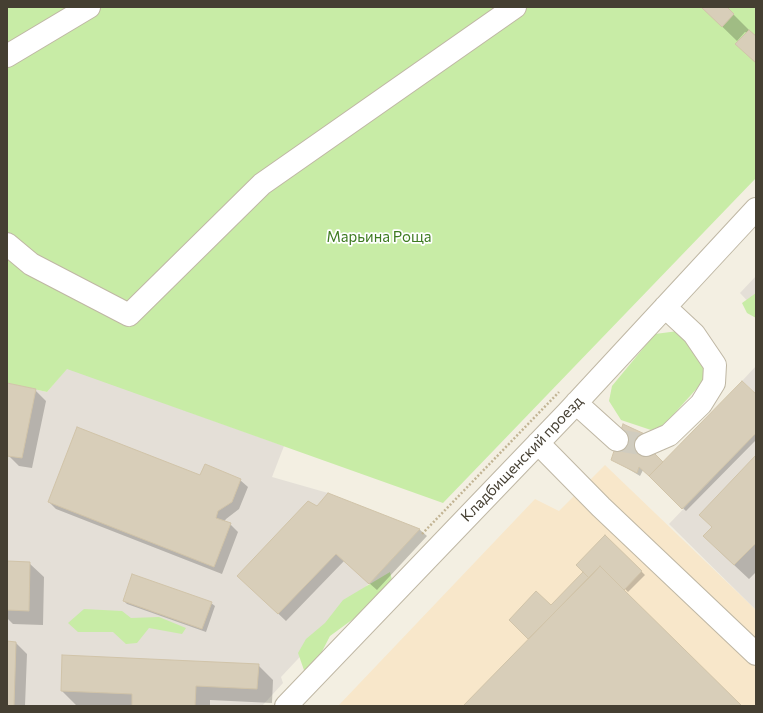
<!DOCTYPE html>
<meta charset="utf-8">
<style>
body{margin:0}
#map{position:relative;width:763px;height:713px;overflow:hidden;background:#f3efe2;font-family:Commissioner,sans-serif}
canvas{display:block}
.frame{position:absolute;inset:0;border:8px solid #453f32;pointer-events:none}
</style>
<div id="map">
<canvas width="763" height="713"></canvas>
<div class="frame"></div>
</div>
<script>
const c = document.querySelector('canvas').getContext('2d');
c.lineJoin = 'round';
function fill(path, color) { c.fillStyle = color; c.fill(path, 'evenodd'); }
const toPath = rows => new Path2D(rows.map(r => 'M' + r).join(''));
function trace(path, color, width, dash) { c.strokeStyle = color; c.lineWidth = width; c.lineCap = dash ? 'butt' : 'round'; c.setLineDash(dash || []); c.stroke(path); }
function write(font, color, halo, rows, align = 'center') {
  c.font = font + ' Commissioner,sans-serif'; c.lineWidth = 3.5; c.setLineDash([]); c.textBaseline = 'middle'; c.strokeStyle = halo; c.fillStyle = color; for (const [text, x, y, turn = 0] of rows) {
    c.save(); c.translate(x, y); c.rotate((+turn || 0) * Math.PI / 180); c.textAlign = isNaN(turn) ? turn : align; if (halo) c.strokeText(text, 0, 0); c.fillText(text, 0, 0); c.restore();
  }
}
const commercial = toPath([
 [605,465,756,610,756,706,338,706,535,499,559,511]
]);
const industrial = toPath([
 [756,276,756,310,740,293],
 [756,366,756,394,742,381],
 [67,368,284,446,272,477,328,493,420,529,281,677,283,683,262,706,7,706,7,383,47,392],
 [756,433,756,610,669,524]
]);
const green = toPath([
 [7,7,756,7,756,178,443,503,67,369,47,392,7,383],
 [756,293,756,318,747,313,742,303],
 [678,331,689,338,708,376,664,425,651,430,621,420,609,401,612,386,655,334],
 [390,572,392,580,386,595,330,636,313,669,305,673,298,653,306,639,325,623,343,600],
 [84,609,122,611,131,618,159,617,186,628,182,634,149,628,137,643,126,644,113,632,78,632,68,623]
]);
const shadow = toPath([
 [702,7,726,7,756,37,756,62,747,33,745,32,737,41],
 [7,384,35,390,46,401,32,468,19,466,8,455],
 [756,395,756,440,686,511,643,470,640,476,612,459,648,449,663,464],
 [756,456,756,572,749,579,719,551,713,527],
 [240,480,248,487,239,509,226,519,224,522,230,524,238,532,222,574,56,509,49,502],
 [317,508,419,529,427,536,377,590,344,561,286,621,246,583],
 [605,536,645,575,628,592,620,584,618,586,741,706,464,706,530,639,510,620,551,607,584,572],
 [7,562,29,563,44,577,43,625,13,624,7,618],
 [124,601,211,603,215,606,206,632,127,604],
 [7,642,16,643,27,654,25,706,7,706],
 [258,665,273,680,272,703,210,700,210,706,76,705,62,691]
]);
const building = toPath([
 [701,7,727,7,734,14,722,27,701,7],
 [749,30,756,36,756,63,735,44,749,30],
 [742,381,756,394,756,433,682,509,649,476,742,381],
 [7,383,36,389,22,458,7,456,7,383],
 [623,424,649,436,646,445,663,462,649,476,639,467,637,473,611,460,623,424],
 [77,427,200,475,205,464,241,479,232,502,218,511,216,518,231,523,214,567,48,502,77,427],
 [756,455,756,543,734,565,703,536,712,527,699,515,756,455],
 [328,493,420,529,369,584,336,554,278,614,237,576,308,501,317,506,328,493],
 [605,535,642,571,624,590,600,566,589,578,576,565,605,535],
 [7,561,30,562,29,611,7,610,7,561],
 [600,566,624,590,742,706,463,706,600,566],
 [583,572,589,578,528,639,509,620,536,591,551,605,583,572],
 [132,574,212,602,202,629,123,601,132,574],
 [7,641,16,642,14,706,7,706,7,641],
 [62,655,259,664,257,689,196,686,195,706,132,706,132,694,61,691,62,655]
]);
const minorTunnel = toPath([
 [617,440,646,445]
]);
const path = toPath([
 [422,534,559,392]
]);
const minor = toPath([
 [7,56,89,7],
 [7,244,31,264,129,315,262,184,515,7],
 [576,403,617,440],
 [538,443,601,507,756,654],
 [646,445,669,435,701,404,714,383,715,365,694,334,665,307],
 [286,706,567,413,756,209]
]);
const parkNames = [
 ["Марьина Роща",379,237]
];
const streetNames = [
 ["Кладбищенский проезд",522,459,-46]
];
fill(commercial, '#f8e7ca');
fill(industrial, '#e4dfd7');
fill(green, '#c8eca6');
fill(shadow, '#0003');
fill(building, '#d8ceb9');
trace(building, '#d1c4a9', 1);
trace(minorTunnel, '#d0ccbf', 22, [22, 11]);
trace(minor, '#bfb7a4', 24);
trace(path, '#c2b494', 2.5, [2, 2]);
trace(minor, '#fff', 22);
write('15px', '#3e7b21', '#fff', parkNames);
write('15px', '#453f32', '#fff', streetNames);
</script>
